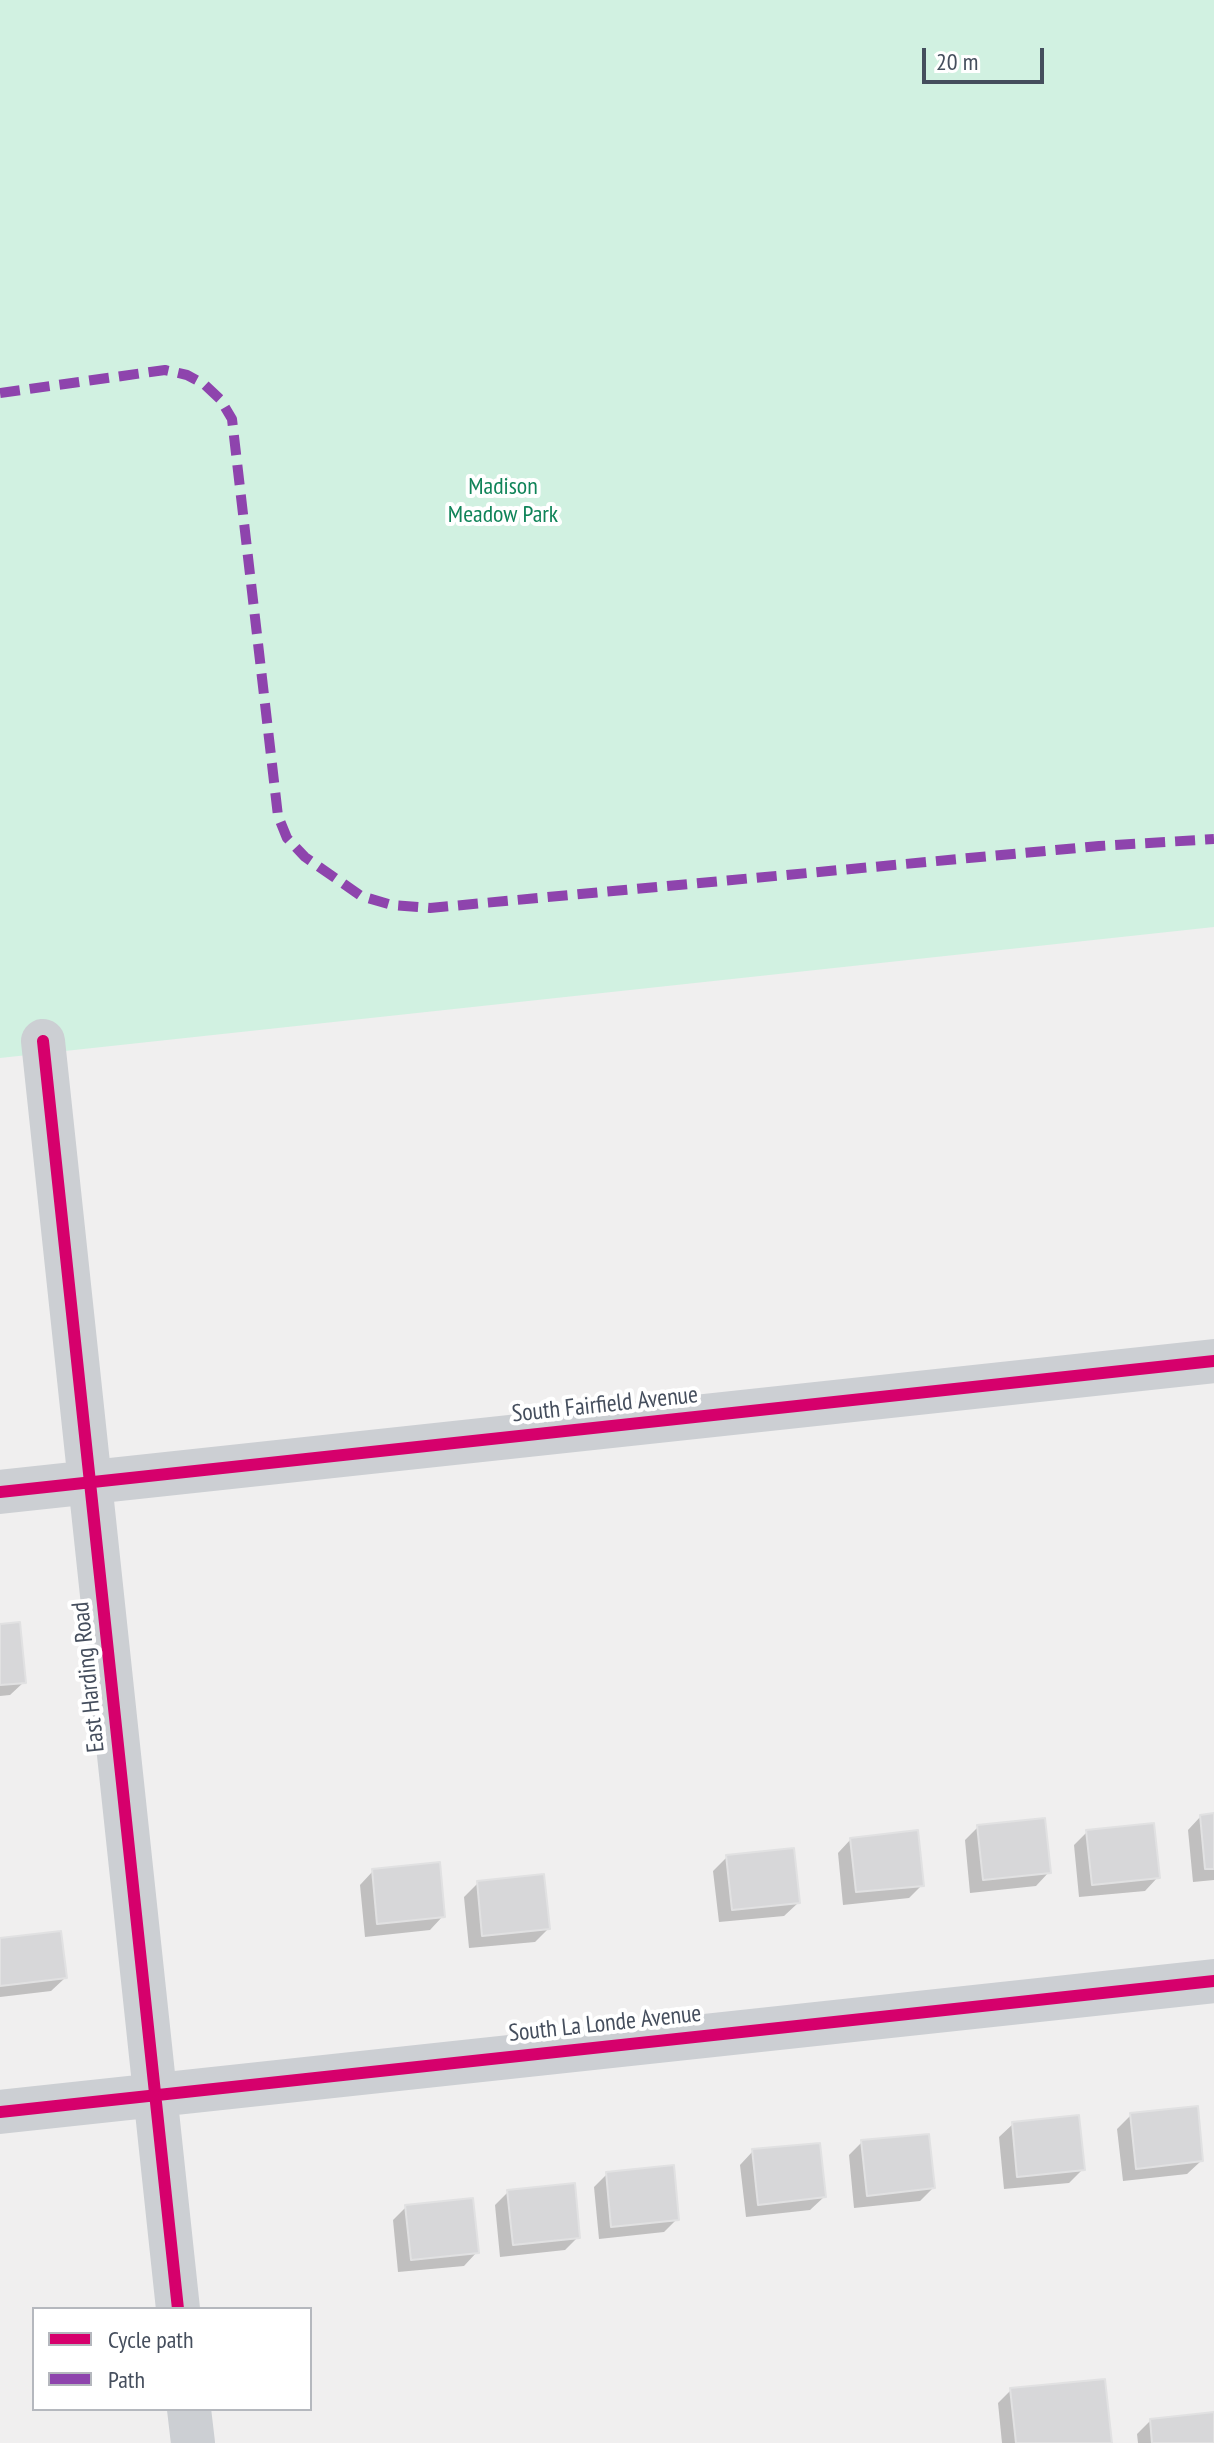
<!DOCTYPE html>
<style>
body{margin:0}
#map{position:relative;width:1214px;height:2443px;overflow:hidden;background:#f0efef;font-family:"PT Sans Narrow",sans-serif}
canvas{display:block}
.legend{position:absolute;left:32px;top:2307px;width:280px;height:104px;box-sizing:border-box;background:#fff;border:2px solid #b5b8be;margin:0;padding:10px 14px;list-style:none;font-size:24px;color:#454e5d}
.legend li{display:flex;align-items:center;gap:16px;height:40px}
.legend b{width:40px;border:2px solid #b5b8be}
.scale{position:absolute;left:922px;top:48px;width:122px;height:36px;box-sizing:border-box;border:4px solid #454e5d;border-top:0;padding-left:10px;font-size:24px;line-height:28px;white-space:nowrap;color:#454e5d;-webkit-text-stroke:6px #fff;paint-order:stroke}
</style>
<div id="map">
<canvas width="1214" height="2443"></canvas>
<ul class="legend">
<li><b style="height:10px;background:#d6006c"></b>Cycle path</li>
<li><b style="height:10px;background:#8e44ad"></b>Path</li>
</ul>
<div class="scale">20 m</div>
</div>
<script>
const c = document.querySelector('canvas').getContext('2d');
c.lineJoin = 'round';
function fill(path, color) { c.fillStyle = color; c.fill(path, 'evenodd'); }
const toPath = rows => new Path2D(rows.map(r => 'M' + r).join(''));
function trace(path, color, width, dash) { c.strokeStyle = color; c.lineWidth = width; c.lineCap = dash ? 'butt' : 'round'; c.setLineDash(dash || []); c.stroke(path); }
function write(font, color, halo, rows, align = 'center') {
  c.font = font + ' "PT Sans Narrow",sans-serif'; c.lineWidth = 8; c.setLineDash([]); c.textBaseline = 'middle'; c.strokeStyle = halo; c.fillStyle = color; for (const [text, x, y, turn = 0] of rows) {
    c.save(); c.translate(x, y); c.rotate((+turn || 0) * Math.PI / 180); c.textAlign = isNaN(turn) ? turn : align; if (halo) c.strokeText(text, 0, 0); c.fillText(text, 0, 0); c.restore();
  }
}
const green = toPath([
 [0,0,1214,0,1214,927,0,1058]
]);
const shadow = toPath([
 [0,1626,24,1682,10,1695,0,1696],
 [1214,1815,1214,1880,1193,1882,1188,1830,1201,1816],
 [978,1827,1049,1872,1036,1886,970,1893,965,1840],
 [1087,1832,1158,1877,1145,1891,1079,1897,1074,1845],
 [851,1839,922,1885,909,1898,843,1905,838,1853],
 [727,1857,798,1903,784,1916,719,1922,713,1871],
 [373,1871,443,1916,430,1930,365,1937,360,1885],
 [478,1883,548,1929,535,1942,469,1948,464,1897],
 [0,1940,65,1978,51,1991,0,1997],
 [1131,2115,1201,2161,1187,2174,1123,2181,1117,2129],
 [1013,2124,1083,2169,1069,2183,1004,2189,999,2137],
 [862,2142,933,2188,920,2201,854,2208,849,2155],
 [753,2151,824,2197,810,2210,746,2217,740,2165],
 [607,2174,677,2219,664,2232,599,2239,594,2187],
 [508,2192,578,2237,565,2250,500,2257,495,2205],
 [406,2207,477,2252,464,2266,398,2272,393,2220],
 [1011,2390,1110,2443,1002,2443,998,2403],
 [1214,2414,1214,2443,1138,2443,1137,2434,1151,2420]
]);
const building = toPath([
 [20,1622,26,1683,0,1685,0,1624,20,1622],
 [1214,1813,1214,1869,1205,1869,1200,1815,1214,1813],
 [1045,1818,1051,1873,983,1880,977,1825,1045,1818],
 [1154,1823,1160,1878,1092,1885,1086,1830,1154,1823],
 [918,1830,924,1886,856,1892,850,1838,918,1830],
 [794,1848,800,1903,732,1910,726,1855,794,1848],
 [440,1862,445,1917,377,1924,372,1869,440,1862],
 [544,1874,550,1929,482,1936,477,1881,544,1874],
 [61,1931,67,1978,0,1986,0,1938,61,1931],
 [1198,2106,1203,2161,1136,2169,1130,2113,1198,2106],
 [1079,2115,1085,2170,1017,2177,1012,2122,1079,2115],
 [929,2134,935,2188,867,2196,861,2140,929,2134],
 [820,2143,826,2197,758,2205,752,2149,820,2143],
 [674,2165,679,2220,611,2227,606,2172,674,2165],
 [575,2183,580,2238,513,2245,507,2190,575,2183],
 [473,2198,479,2253,411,2260,405,2205,473,2198],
 [1105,2379,1112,2443,1016,2443,1010,2388,1105,2379],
 [1214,2412,1214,2443,1152,2443,1150,2419,1214,2412]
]);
const street = toPath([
 [43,1041,178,2309],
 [0,1492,1214,1361],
 [0,2112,1214,1981],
 [189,2409,193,2443]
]);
const quiet = toPath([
 [0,393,165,370,187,375,204,384,220,399,232,419,278,816,287,838,305,857,361,896,392,905,430,908,1099,846,1214,839]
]);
const cycleway = toPath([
 [43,1041,178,2309],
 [0,1492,1214,1361],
 [0,2112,1214,1981]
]);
const parkNames = [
 ["Madison",503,487],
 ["Meadow Park",503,515]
];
const streetNames = [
 ["South Fairfield Avenue",605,1405,-6],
 ["East Harding Road",89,1677,-96],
 ["South La Londe Avenue",605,2024,-6]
];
fill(green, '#d1f1e1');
fill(shadow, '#0003');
fill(building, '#d7d7d9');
trace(building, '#e1e1e2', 2);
trace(street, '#cccfd3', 44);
trace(quiet, '#8e44ad', 10, [20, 10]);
trace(cycleway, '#d6006c', 12);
write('24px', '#108459', '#fff', parkNames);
write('24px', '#454e5d', '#fff', streetNames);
</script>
